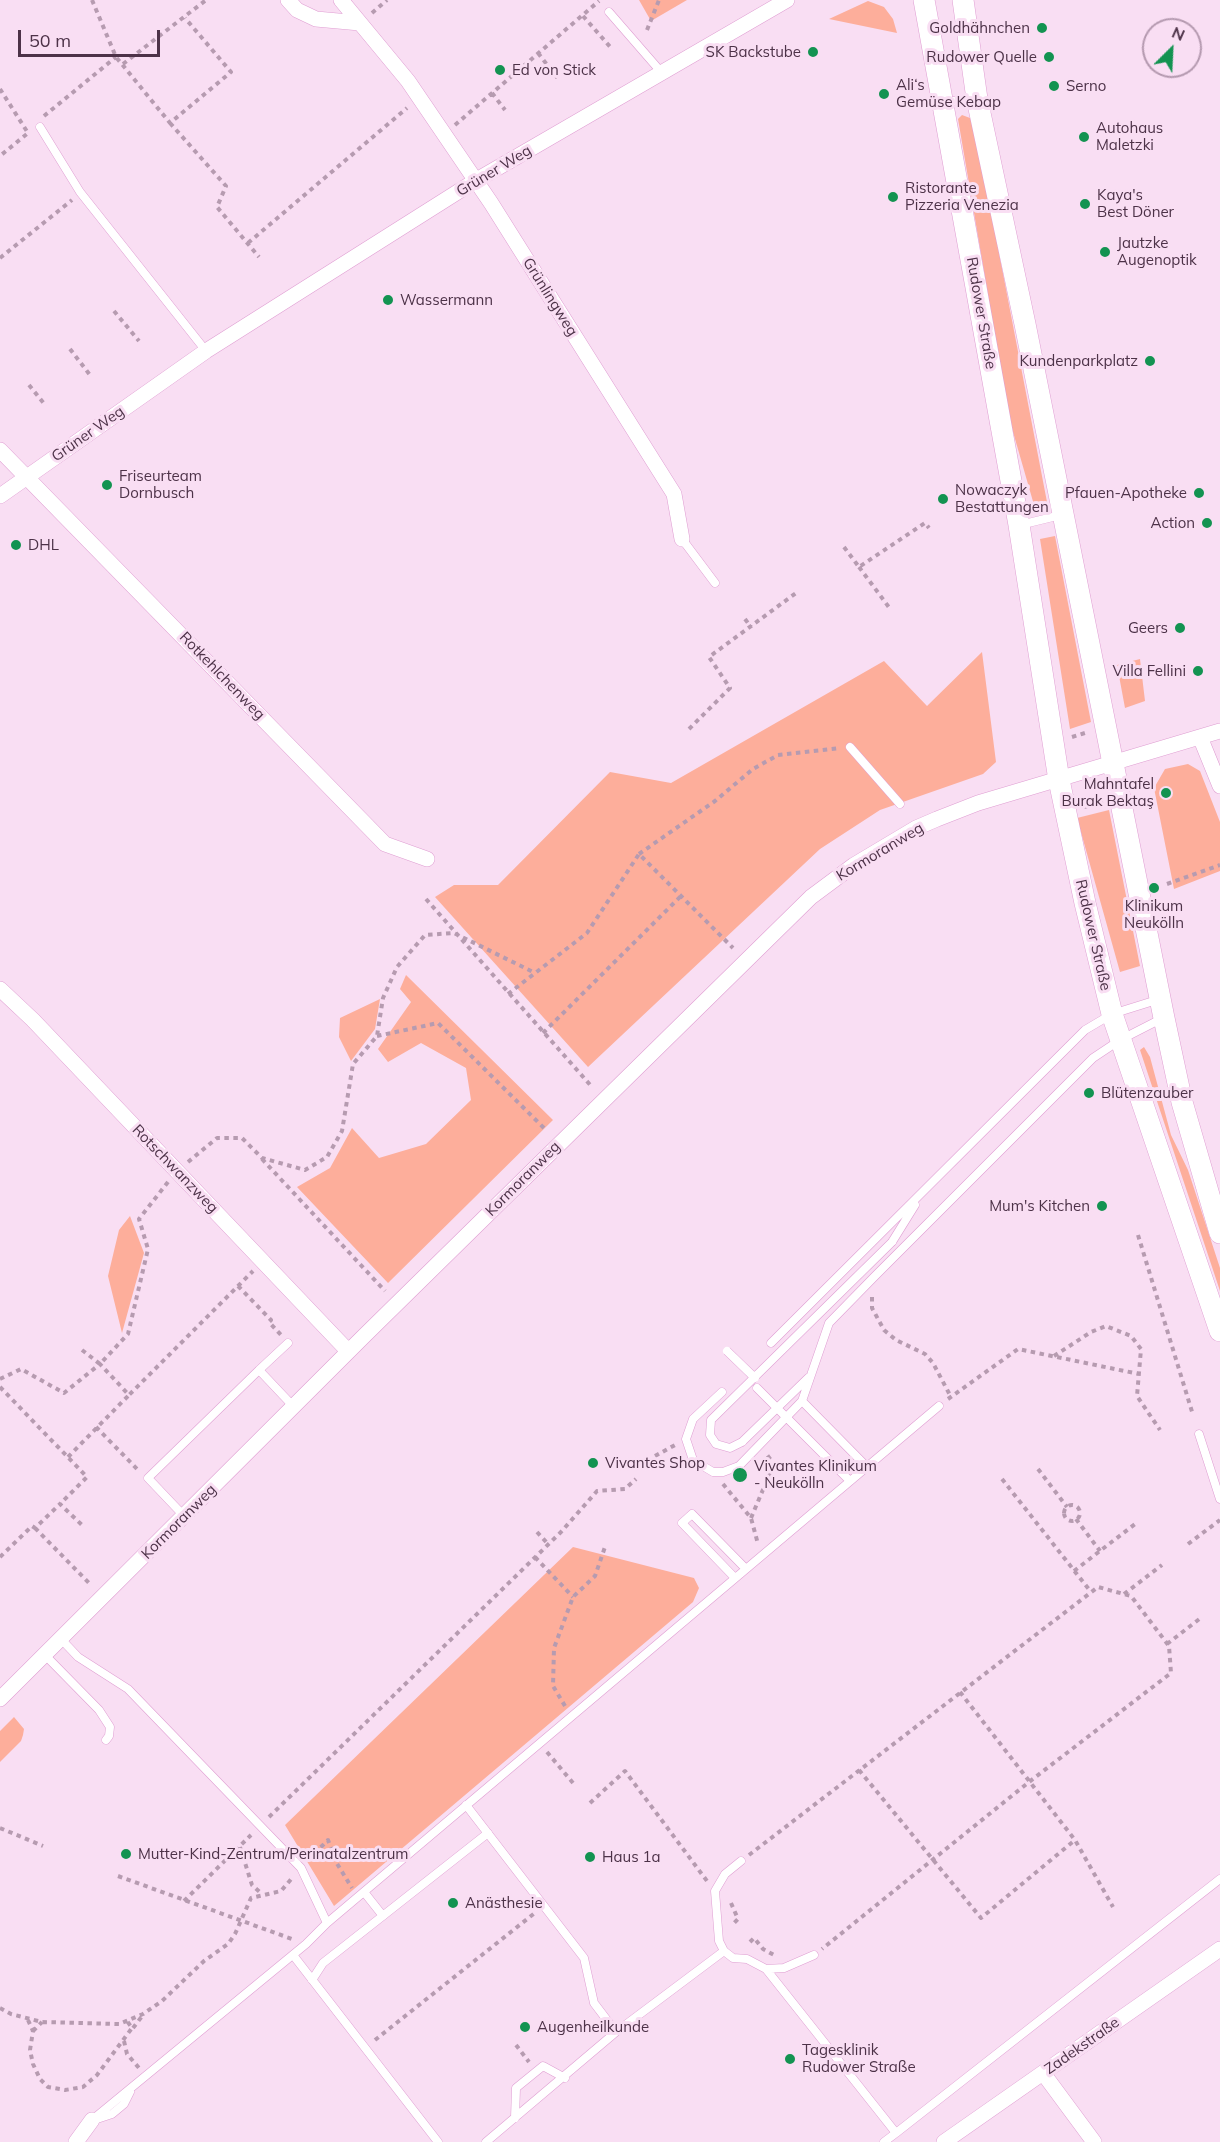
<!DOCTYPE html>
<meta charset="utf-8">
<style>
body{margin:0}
#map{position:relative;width:1220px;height:2142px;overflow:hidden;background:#f9def3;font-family:Mulish,sans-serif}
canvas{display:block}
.north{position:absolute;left:1142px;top:18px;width:60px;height:60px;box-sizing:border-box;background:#f9def3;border:2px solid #b499af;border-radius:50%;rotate:24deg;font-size:16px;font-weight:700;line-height:24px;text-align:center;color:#4d3248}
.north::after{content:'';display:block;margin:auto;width:21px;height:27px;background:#139351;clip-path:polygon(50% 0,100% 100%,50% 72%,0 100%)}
.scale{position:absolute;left:18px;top:30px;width:142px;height:27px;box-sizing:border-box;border:3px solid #4d3248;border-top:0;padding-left:8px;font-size:18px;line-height:21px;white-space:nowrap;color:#4d3248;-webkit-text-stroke:4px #f9def3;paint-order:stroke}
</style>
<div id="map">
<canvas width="1220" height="2142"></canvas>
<div class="north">N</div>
<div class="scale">50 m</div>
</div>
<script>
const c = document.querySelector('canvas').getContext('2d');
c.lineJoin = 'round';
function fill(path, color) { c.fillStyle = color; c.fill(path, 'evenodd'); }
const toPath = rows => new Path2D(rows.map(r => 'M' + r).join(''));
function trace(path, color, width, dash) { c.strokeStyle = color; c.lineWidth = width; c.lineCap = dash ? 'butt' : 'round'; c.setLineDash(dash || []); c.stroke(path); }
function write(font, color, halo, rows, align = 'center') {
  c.font = font + ' Mulish,sans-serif'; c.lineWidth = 6; c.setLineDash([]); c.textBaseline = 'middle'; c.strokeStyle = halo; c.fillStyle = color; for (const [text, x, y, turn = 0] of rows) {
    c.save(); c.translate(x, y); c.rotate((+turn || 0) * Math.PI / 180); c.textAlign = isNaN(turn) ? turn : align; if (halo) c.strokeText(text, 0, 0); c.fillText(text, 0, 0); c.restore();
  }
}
const green = toPath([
 [639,0,687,0,651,21],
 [868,1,884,7,893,19,897,33,829,19],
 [962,115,970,118,974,123,1047,502,1034,505,1009,418,958,119],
 [1055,536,1091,722,1070,729,1040,539],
 [982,652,996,762,983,774,880,810,820,849,588,1067,435,897,454,885,498,885,610,772,671,783,884,661,927,706],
 [1140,659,1145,701,1125,708,1117,665],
 [1188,764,1200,771,1220,822,1220,871,1174,889,1154,788,1165,769],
 [1109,810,1140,966,1120,972,1077,818],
 [406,975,553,1120,388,1283,297,1187,330,1168,352,1128,379,1158,426,1144,471,1100,466,1068,421,1043,388,1062,378,1049,411,1002,400,989],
 [380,999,375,1029,351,1061,339,1037,340,1018],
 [1144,1047,1150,1057,1171,1135,1188,1170,1220,1268,1220,1291,1140,1050],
 [130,1216,144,1253,122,1333,108,1276,119,1230],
 [573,1547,694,1578,699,1588,693,1602,334,1906,285,1825],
 [14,1717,24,1729,23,1735,21,1741,0,1762,0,1731]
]);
const path = toPath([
 [92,0,116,57,170,123,231,72,185,18],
 [372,13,387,0],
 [583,16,612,49],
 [647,30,659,0],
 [538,53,559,80],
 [123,64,206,0],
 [0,89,28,133,0,156],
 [492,93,505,110],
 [44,116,116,57],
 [170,123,226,186,217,207,259,257],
 [455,125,599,1],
 [248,243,407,108],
 [0,258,72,200],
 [114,311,139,341],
 [70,349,90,375],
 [29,385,46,406],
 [844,547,859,567,925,523,929,528],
 [859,567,891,610],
 [745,619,751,627],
 [689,729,730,688,709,657,796,593],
 [1072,737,1088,732],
 [1084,807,1103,802],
 [639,854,715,801,753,769,778,755,840,748],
 [1167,884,1220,865],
 [426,899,592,1087],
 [508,994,587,933,639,854,733,948],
 [543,1033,681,896],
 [377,1036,438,1023,547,1131],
 [262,1159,385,1291],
 [188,1162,217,1138,242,1138,262,1158,305,1170,327,1157,342,1131,353,1064,377,1036,383,998,397,967,425,935,454,933,533,972],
 [1138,1235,1193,1415],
 [238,1286,271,1320,269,1322,281,1335],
 [872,1297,872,1308,884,1330,896,1340,925,1354,933,1363,951,1397],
 [82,1350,100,1364,128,1334,148,1249,139,1219,168,1182],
 [1054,1356,1091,1332,1106,1326,1131,1336,1141,1349,1137,1396,1160,1430],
 [0,1379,21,1369,64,1393,100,1364,129,1395,253,1271],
 [0,1387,87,1477,60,1504],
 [948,1399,1018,1349,1139,1374],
 [96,1427,140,1472],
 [655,1456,675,1445],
 [68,1457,129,1395],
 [1038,1469,1067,1507],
 [1002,1479,1091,1592],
 [723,1484,751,1518,758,1544],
 '1064 1513a8 8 0 1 1 16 0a8 8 0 1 1-16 0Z',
 [751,1518,770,1473,771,1460,767,1455],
 [1076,1519,1100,1551],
 [35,1528,89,1583],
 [537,1532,548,1544],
 [1188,1544,1220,1520],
 [0,1557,32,1526,35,1528,60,1504,84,1527],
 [535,1557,573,1597],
 [1074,1571,1135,1524],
 [1124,1594,1162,1565],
 [1167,1644,1202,1617],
 [960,1692,1075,1840,1113,1907],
 [565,1706,553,1686,554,1648,573,1597,595,1576,606,1544],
 [547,1752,573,1783],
 [859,1770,981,1918,1075,1840],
 [590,1803,625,1771,707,1881],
 [269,1817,561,1532,597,1491,625,1489,636,1479],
 [0,1828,43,1846],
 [240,1847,252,1885,262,1894],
 [749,1855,1098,1587,1131,1596,1169,1646,1171,1673,1029,1782,822,1949],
 [308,1860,328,1840,336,1862,352,1888],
 [118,1876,292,1939],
 [184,1901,251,1835],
 [731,1903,738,1919,734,1923],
 [750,1942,754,1938,763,1949,774,1955],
 [0,2008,11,2014,42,2022,119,2024,143,2014,162,2001,204,1961,228,1944,235,1934,251,1898,281,1891,293,1877],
 [28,2020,33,2031,30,2050,33,2064,40,2079,48,2087,65,2090,83,2087,97,2075,132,2028,127,2021],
 [133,2028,143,2015],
 [33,2031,42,2022],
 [375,2040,536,1912],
 [124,2041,127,2054,139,2068],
 [516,2045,529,2062]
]);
const lane = toPath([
 [609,12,662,73],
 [943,102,976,99],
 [40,127,80,192,206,351],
 [1020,525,1061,515],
 [682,539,715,583],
 [850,747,900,804],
 [892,1242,915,1205],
 [288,1343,259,1370,293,1406],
 [771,1343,1085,1030,1112,1014,1160,999],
 [757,1388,850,1481],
 [722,1392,693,1419,686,1439,693,1460,713,1472,723,1472,739,1466,802,1401,829,1323,875,1276,1093,1058,1120,1040,1161,1019],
 [802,1401,867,1467],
 [1199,1434,1220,1499],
 [742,1442,808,1378],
 [185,1517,148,1478,259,1370],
 [735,1578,682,1523,692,1514,746,1569],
 [61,1639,78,1657,128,1689,301,1868,327,1923,306,1944,92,2120],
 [45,1655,99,1710,110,1727,109,1736,106,1740],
 [466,1805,584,1958,594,2003,616,2032],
 [741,1861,725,1874,715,1891,719,1941,724,1951,733,1958,747,1959,766,1969,784,1968,814,1955],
 [364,1892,383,1916],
 [327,1923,939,1406],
 [293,1955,438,2142],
 [766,1969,896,2133,1220,1879],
 [312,1980,323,1963,488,1833],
 [515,2118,516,2088,543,2066,565,2078],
 [94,2120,112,2114,124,2104,130,2092],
 [486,2142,616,2032,724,1951],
 [884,2142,896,2133]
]);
const street = toPath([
 [288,0,297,10,316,19,360,23],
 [341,0,408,81,491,203,674,494,682,539],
 [0,450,385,844,427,859],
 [0,496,206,351,475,181,787,0],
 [1200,737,1220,786],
 [0,989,33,1020,348,1351],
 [0,1699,364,1336,811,897,854,865,916,828,937,819,978,803,1220,731],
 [1043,2073,1094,2142],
 [76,2142,92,2120],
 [944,2142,1220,1949]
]);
const secondary = toPath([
 [924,0,1019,525,1059,780,1085,903,1112,1014,1220,1331],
 [963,0,977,99,1025,324,1164,1018,1182,1102,1220,1233]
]);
const laneBridge = toPath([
 [727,1351,755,1378],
 [742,1442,730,1448,716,1444,710,1435,711,1420,892,1242]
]);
const markers = [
 [1042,28,6,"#139351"],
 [813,52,6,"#139351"],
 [1049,57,6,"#139351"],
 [500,70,6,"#139351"],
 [1054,86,6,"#139351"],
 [884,94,6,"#139351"],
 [1084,137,6,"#139351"],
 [893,197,6,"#139351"],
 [1085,204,6,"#139351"],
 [1105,252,6,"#139351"],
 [388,300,6,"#139351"],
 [1150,361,6,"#139351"],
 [107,485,6,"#139351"],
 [1199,493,6,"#139351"],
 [943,499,6,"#139351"],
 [1207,523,6,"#139351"],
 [16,545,6,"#139351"],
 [1180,628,6,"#139351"],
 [1198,671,6,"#139351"],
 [1166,793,6,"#139351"],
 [1154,888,6,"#139351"],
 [1089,1093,6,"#139351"],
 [1102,1206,6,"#139351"],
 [593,1463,6,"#139351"],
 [740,1475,8,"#139351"],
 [126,1854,6,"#139351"],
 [590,1857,6,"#139351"],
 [453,1903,6,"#139351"],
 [525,2027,6,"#139351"],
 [790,2059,6,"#139351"]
];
const poiNames = [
 ["Goldhähnchen",1030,28,"right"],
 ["SK Backstube",801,52,"right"],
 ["Rudower Quelle",1037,57,"right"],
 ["Ed von Stick",512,70],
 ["Ali‘s",896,85],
 ["Gemüse Kebap",896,102],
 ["Serno",1066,86],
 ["Autohaus",1096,128],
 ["Maletzki",1096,145],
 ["Ristorante",905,188],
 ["Pizzeria Venezia",905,205],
 ["Kaya's",1097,195],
 ["Best Döner",1097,212],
 ["Jautzke",1117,243],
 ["Augenoptik",1117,260],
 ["Wassermann",400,300],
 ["Kundenparkplatz",1138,361,"right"],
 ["Friseurteam",119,476],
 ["Dornbusch",119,493],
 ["Nowaczyk",955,490],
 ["Bestattungen",955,507],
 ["Pfauen-Apotheke",1187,493,"right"],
 ["Action",1195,523,"right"],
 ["DHL",28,545],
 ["Geers",1168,628,"right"],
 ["Villa Fellini",1186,671,"right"],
 ["Mahntafel",1154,784,"right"],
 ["Burak Bektaş",1154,801,"right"],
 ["Klinikum",1154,906,"center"],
 ["Neukölln",1154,923,"center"],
 ["Blütenzauber",1101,1093],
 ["Mum's Kitchen",1090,1206,"right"],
 ["Vivantes Shop",605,1463],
 ["Vivantes Klinikum",754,1466],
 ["- Neukölln",754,1483],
 ["Mutter-Kind-Zentrum/Perinatalzentrum",138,1854],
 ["Haus 1a",602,1857],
 ["Anästhesie",465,1903],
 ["Augenheilkunde",537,2027],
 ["Tagesklinik",802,2050],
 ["Rudower Straße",802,2067]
];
const streetNames = [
 ["Grüner Weg",494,171,-31],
 ["Grünlingweg",550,297,58],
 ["Rudower Straße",981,313,80],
 ["Grüner Weg",88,434,-35],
 ["Rotkehlchenweg",222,676,46],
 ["Kormoranweg",880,852,-31],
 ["Rudower Straße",1093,935,77],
 ["Rotschwanzweg",175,1169,46],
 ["Kormoranweg",523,1179,-45],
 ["Kormoranweg",179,1522,-45],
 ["Zadekstraße",1082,2046,-35]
];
fill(green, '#fdae9b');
trace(lane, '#df9ed2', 9);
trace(street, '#df9ed2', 16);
trace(secondary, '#df9ed2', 22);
trace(path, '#b69bb0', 4, [4.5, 4.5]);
trace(lane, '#fff', 8);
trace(street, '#fff', 15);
trace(secondary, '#fff', 21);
trace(laneBridge, '#df9ed2', 9, []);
trace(laneBridge, '#fff', 8);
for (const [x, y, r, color] of markers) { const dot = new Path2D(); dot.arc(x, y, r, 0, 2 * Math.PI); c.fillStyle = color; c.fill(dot); trace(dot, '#f9def3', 2); }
write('15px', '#4d3248', '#f9def3', poiNames, 'left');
write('15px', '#4d3248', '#f9def3', streetNames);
</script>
